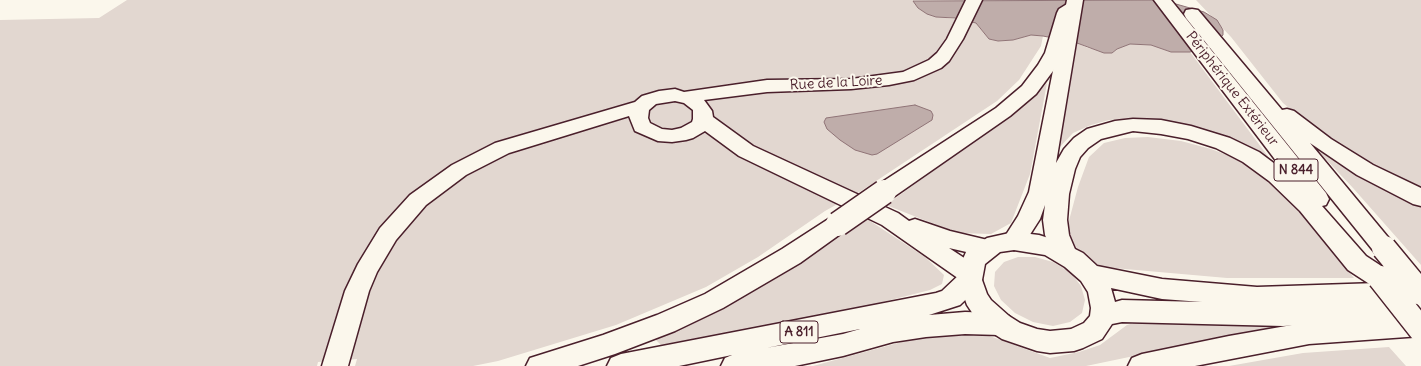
<!DOCTYPE html>
<meta charset="utf-8">
<style>
body{margin:0}
canvas{display:block;background:#fbf7ec}
</style>
<canvas width="1421" height="366"></canvas>
<script>
const c = document.querySelector('canvas').getContext('2d');
c.lineJoin = 'round';
function fill(path, color) { c.fillStyle = color; c.fill(path, 'evenodd'); }
const toPath = rows => new Path2D(rows.map(r => 'M' + r).join(''));
function trace(path, color, width, dash) { c.strokeStyle = color; c.lineWidth = width; c.lineCap = dash ? 'butt' : 'round'; c.setLineDash(dash || []); c.stroke(path); }
function write(font, color, halo, rows, align = 'center') {
  c.font = font + ' Delius,sans-serif'; c.lineWidth = 4; c.setLineDash([]); c.textBaseline = 'middle'; c.strokeStyle = halo; c.fillStyle = color; for (const [text, x, y, turn = 0] of rows) {
    c.save(); c.translate(x, y); c.rotate((+turn || 0) * Math.PI / 180); c.textAlign = isNaN(turn) ? turn : align; if (halo) c.strokeText(text, 0, 0); c.fillText(text, 0, 0); c.restore();
  }
}
const green = toPath([
 [127,0,913,0,918,8,927,14,936,17,967,20,976,23,989,39,999,41,1013,40,1031,35,1043,36,1041,46,1019,80,997,101,861,191,825,211,758,257,706,287,616,325,498,361,473,366,355,366,357,359,318,362,317,366,0,366,0,20,99,18],
 [1196,0,1421,0,1421,192,1362,160,1313,128,1283,103,1231,37],
 [1077,43,1088,48,1112,53,1117,49,1130,44,1151,45,1171,52,1190,52,1276,167,1235,141,1204,130,1177,122,1137,118,1109,120,1091,125,1073,133,1058,149],
 [1047,83,1030,174,1011,223,991,234,957,233,886,205,1025,104],
 [1303,135,1421,205,1421,265,1353,188],
 [1148,137,1181,141,1211,149,1232,157,1252,168,1275,185,1310,221,1354,278,1227,278,1102,267,1092,265,1081,256,1069,242,1067,228,1078,187,1089,157,1104,143,1125,138],
 [864,217,925,257,944,275,942,284,930,290,863,307,661,345,655,339,736,301],
 [1018,257,1035,257,1053,262,1070,272,1081,286,1085,300,1082,313,1070,322,1053,326,1033,322,1015,313,1001,300,994,286,995,272,1004,262],
 [1180,319,1278,326,1086,366,813,366,920,337,987,335,1050,358,1079,352,1100,345,1127,325,1144,320],
 [1389,347,1406,366,1229,366,1303,353]
]);
const water = toPath([
 [1162,0,1204,12,1217,20,1223,30,1223,35,1212,46,1190,52,1171,52,1151,45,1130,44,1117,49,1112,53,1104,53,1077,43,1043,36,1031,35,1013,40,998,41,989,39,976,23,955,18,936,17,927,14,918,8,913,1,1162,0],
 [915,105,931,111,933,115,932,120,877,154,872,155,855,150,840,140,827,129,824,122,826,118,915,105]
]);
const tertiary = toPath([
 [966,0,982,0,963,39,949,61,941,68,914,80,889,85,851,89,767,92,704,100,712,111,713,117,753,146,898,213,909,221,915,219,950,231,996,242,999,248,996,254,988,257,949,248,978,267,982,274,978,281,970,283,962,281,882,225,739,156,705,131,693,138,686,140,672,142,658,141,635,131,629,116,509,153,466,175,426,205,396,240,377,272,369,291,348,366,322,366,345,291,358,264,380,228,410,195,452,165,495,143,635,102,642,96,659,91,675,89,684,92,767,80,851,79,903,72,929,60,937,53,947,39,966,0],
 [675,101,684,103,693,110,693,119,692,122,681,128,672,130,662,129,650,123,648,118,649,110,656,104,675,101]
]);
const primary = toPath([
 [1014,232,1039,235,1061,242,1083,253,1097,266,1162,279,1257,287,1408,282,1417,285,1421,292,1418,298,1421,298,1421,318,1283,326,1122,322,1112,324,1102,339,1083,348,1074,351,1050,353,1037,351,1002,339,991,332,973,314,967,305,958,280,960,266,966,252,987,238,1014,232],
 [1014,250,1045,255,1065,267,1081,281,1088,292,1091,308,1090,316,1084,323,1071,329,1050,331,1037,329,1020,323,1009,316,991,300,987,294,982,280,985,264,1000,252,1014,250],
 [1111,288,1162,299,1202,302,1122,300,1115,302,1111,288]
]);
const trunk = toPath([
 [1067,0,1083,0,1056,163,1064,149,1074,138,1087,129,1115,121,1133,119,1161,120,1191,126,1230,138,1259,152,1283,170,1154,0,1171,0,1326,193,1329,199,1326,205,1322,206,1366,256,1389,271,1392,278,1389,285,1380,288,1371,285,1348,270,1300,211,1269,181,1243,162,1216,148,1188,139,1161,134,1133,131,1101,139,1088,148,1080,157,1075,169,1069,194,1067,220,1069,235,1077,254,1074,260,1065,263,1056,260,1053,254,1045,235,1043,220,1045,205,1040,219,1022,247,1014,250,1006,247,1002,241,1018,216,1029,192,1067,0],
 [1192,9,1198,10,1282,110,1287,109,1294,111,1331,139,1373,165,1421,188,1421,206,1413,204,1357,175,1310,143,1392,242,1396,248,1392,254,1384,257,1376,254,1186,18,1184,14,1186,10,1192,9],
 [1421,314,1421,336,1309,344,1195,366,1128,366,1132,358,1142,354,1229,336,1309,322,1421,314]
]);
const motorway = toPath([
 [1073,3,1079,4,1081,8,1073,15,1063,53,1056,67,1036,94,1010,116,892,198,884,200,876,198,873,192,876,186,996,108,1022,86,1038,65,1045,53,1057,13,1059,9,1067,4,1073,3],
 [838,215,846,218,850,224,846,230,800,263,723,308,675,331,615,354,578,366,526,366,530,358,603,335,657,315,705,294,782,249,830,218,838,215],
 [970,270,979,273,982,280,979,287,960,305,929,315,965,312,1000,313,1009,316,1013,324,1009,332,1000,335,965,334,926,337,893,342,843,356,795,366,721,366,725,358,732,355,679,366,607,366,611,358,621,354,936,293,942,291,961,273,970,270],
 [860,329,843,334,766,348,860,329]
]);
const trunkBridge = toPath([
 [1384,248,1421,293],
 [1380,278,1421,330]
]);
const motorwayBridge = toPath([
 [838,224,884,192]
]);
const shields = [
 [1296,170,44],
 [799,332,38]
];
const shieldNames = [
 ["N 844",1296,170],
 ["A 811",799,332]
];
const streetNames = [
 ["Rue de la Loire",836,83,-3],
 ["Périphérique Extérieur",1232,89,52]
];
fill(green, '#e2d7d0');
fill(water, '#bfadaa');
trace(water, '#907477', 1);
trace(tertiary, '#4a1f2b', 3);
trace(primary, '#4a1f2b', 3);
trace(trunk, '#4a1f2b', 3);
trace(motorway, '#4a1f2b', 3);
fill(tertiary, '#fbf7ec');
fill(primary, '#fbf7ec');
fill(trunk, '#fbf7ec');
fill(motorway, '#fbf7ec');
trace(trunkBridge, '#4a1f2b', 27, []);
trace(motorwayBridge, '#4a1f2b', 27, []);
trace(trunkBridge, '#fbf7ec', 24);
trace(motorwayBridge, '#fbf7ec', 24);
for (const [x, y, w] of shields) { const box = new Path2D(); box.roundRect(x - w / 2, y - 11, w, 22, 3); c.fillStyle = '#fbf7ec'; c.fill(box); trace(box, '#4a1f2b', 1); }
write('bold 13px', '#4a1f2b', null, shieldNames);
write('14px', '#4a1f2b', '#fbf7ec', streetNames);
</script>
